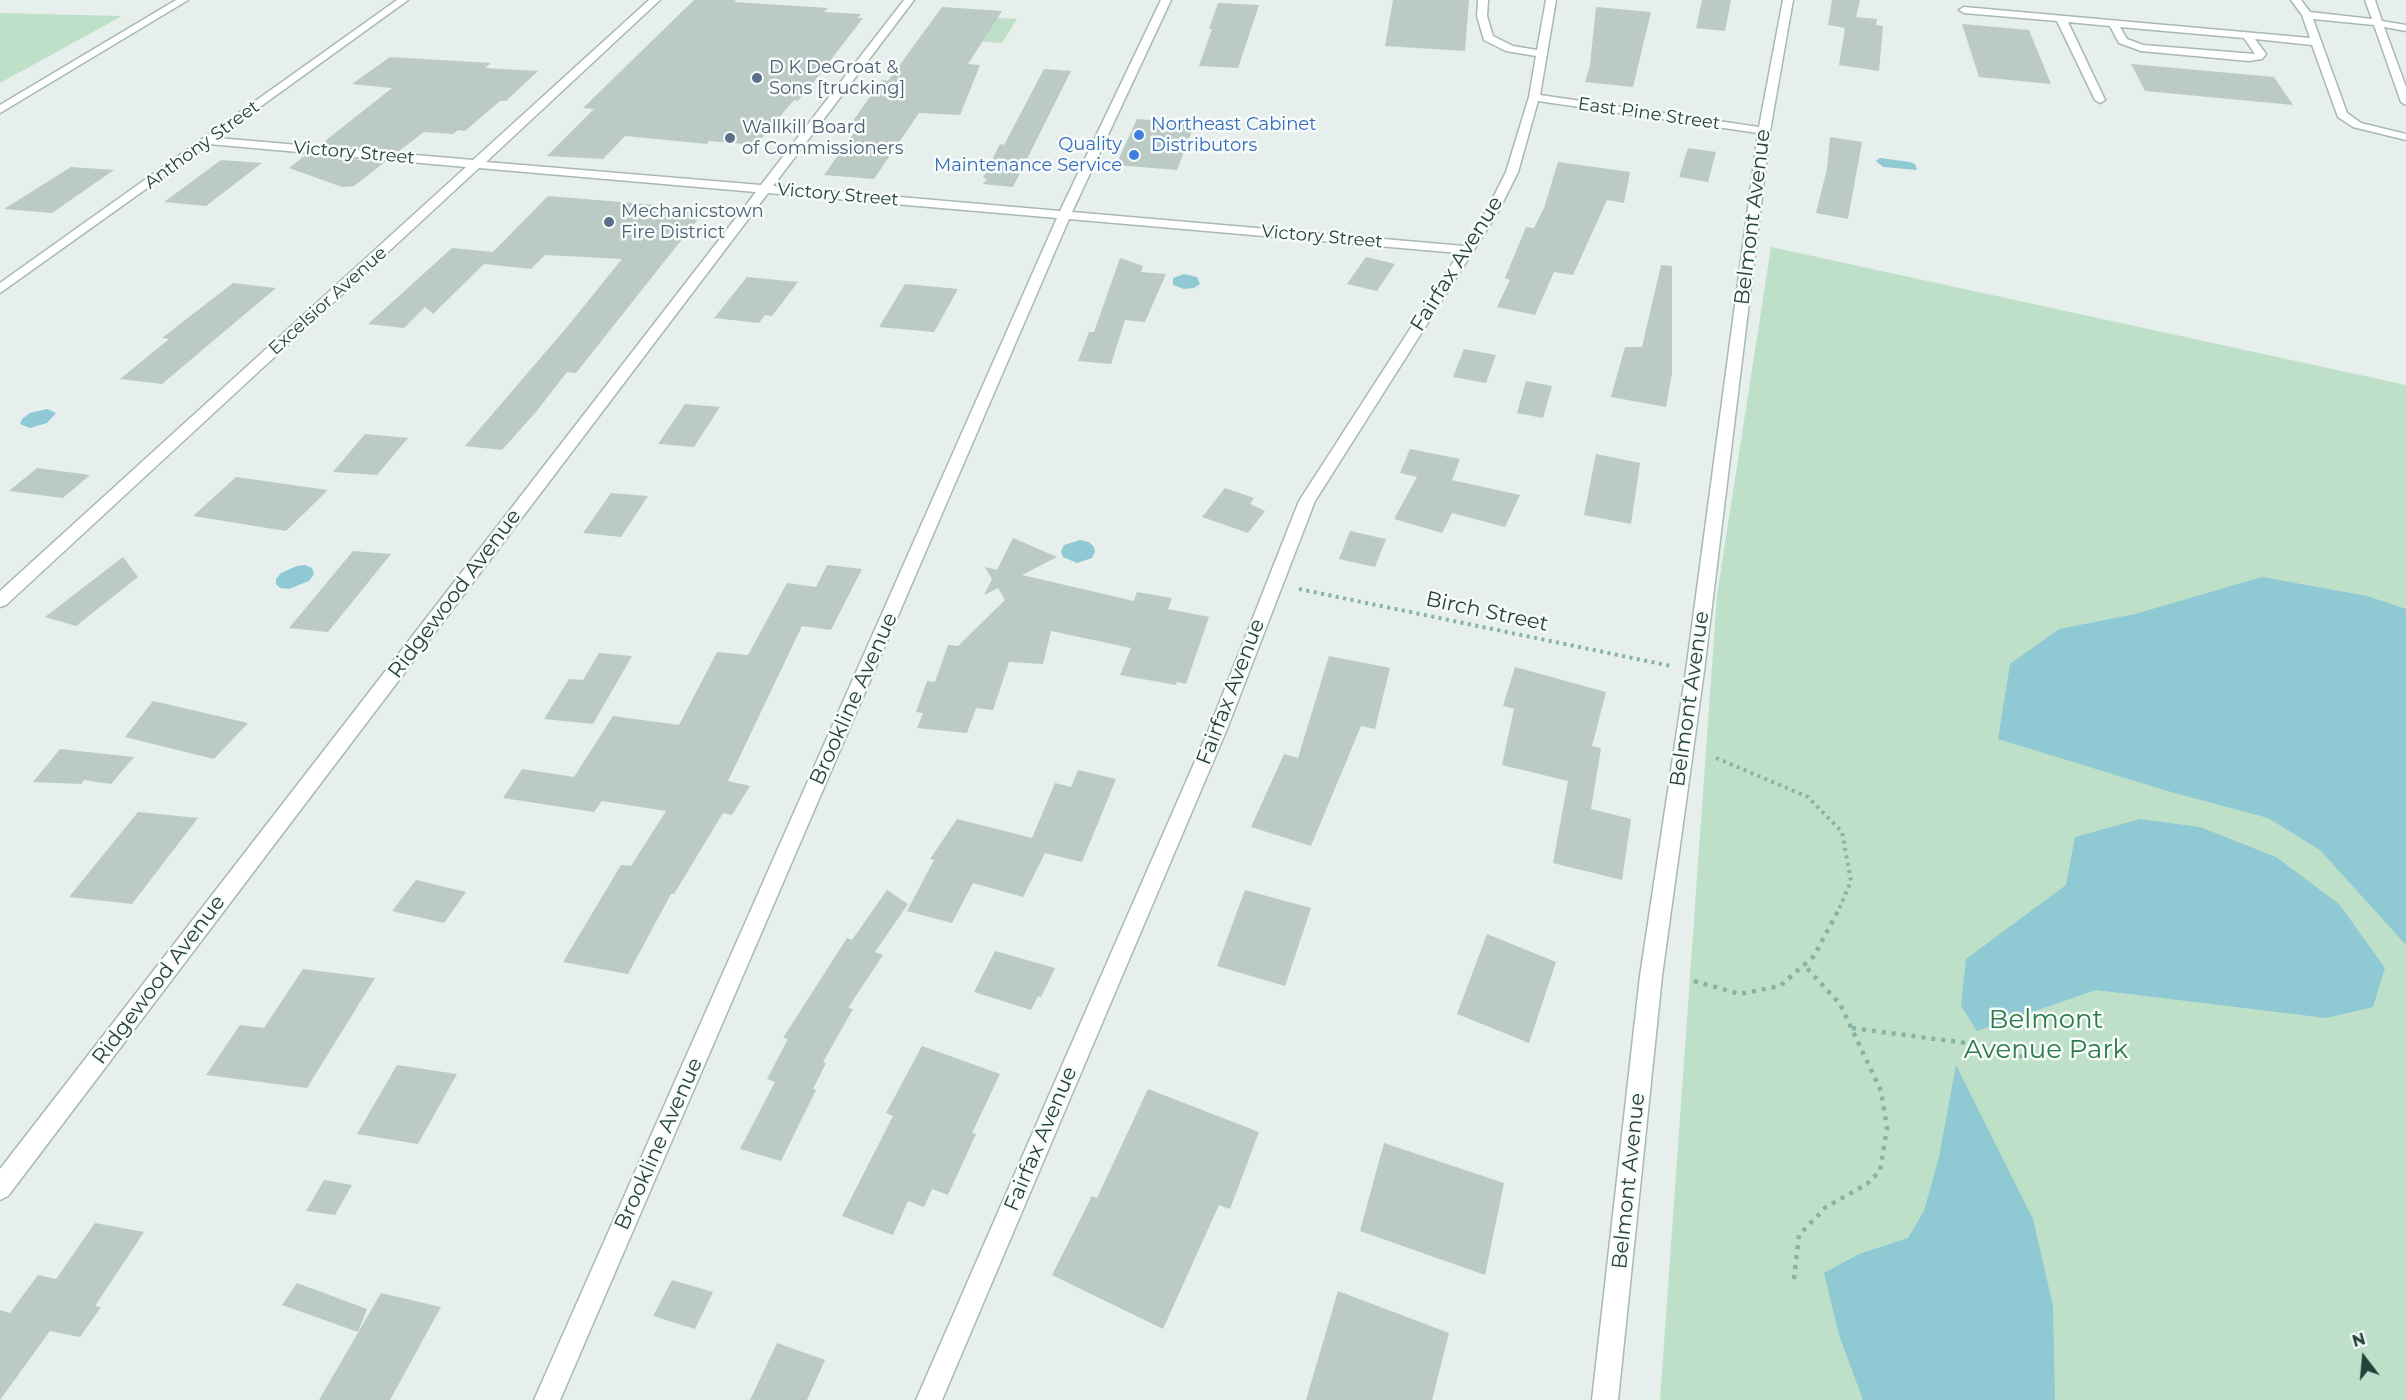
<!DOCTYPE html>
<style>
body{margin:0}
#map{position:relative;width:2406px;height:1400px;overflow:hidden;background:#e6efeb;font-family:Montserrat,sans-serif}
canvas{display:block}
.north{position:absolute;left:2334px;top:1328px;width:60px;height:60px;-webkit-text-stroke:4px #f7fbf9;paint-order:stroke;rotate:344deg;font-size:16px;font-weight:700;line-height:24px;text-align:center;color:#24423a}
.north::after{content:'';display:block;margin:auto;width:21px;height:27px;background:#24423a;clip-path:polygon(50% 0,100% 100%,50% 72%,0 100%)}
</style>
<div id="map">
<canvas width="2406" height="1400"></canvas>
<div class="north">N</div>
</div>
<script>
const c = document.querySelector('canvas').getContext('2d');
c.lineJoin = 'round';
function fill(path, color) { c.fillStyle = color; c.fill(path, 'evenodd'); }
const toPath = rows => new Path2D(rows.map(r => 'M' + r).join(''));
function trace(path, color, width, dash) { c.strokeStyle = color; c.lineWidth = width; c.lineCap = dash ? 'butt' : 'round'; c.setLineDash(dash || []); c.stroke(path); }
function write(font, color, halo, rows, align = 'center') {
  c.font = font + ' Montserrat,sans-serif'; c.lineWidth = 5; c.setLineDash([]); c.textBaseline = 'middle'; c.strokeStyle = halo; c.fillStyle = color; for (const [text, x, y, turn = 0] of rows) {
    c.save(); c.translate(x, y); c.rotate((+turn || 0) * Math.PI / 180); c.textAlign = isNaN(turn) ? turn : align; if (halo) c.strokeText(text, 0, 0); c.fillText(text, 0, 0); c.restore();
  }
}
const green = toPath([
 [0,13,122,16,0,83],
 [962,16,1017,19,1002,43,979,41],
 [1771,247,2406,385,2406,1400,1660,1400,1717,595]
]);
const water = toPath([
 [1880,158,1910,162,1915,164,1917,170,1883,167,1876,161],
 [1184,274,1197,277,1200,284,1194,288,1184,289,1173,285,1173,278],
 [47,409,56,413,47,423,30,428,20,424,22,419,30,413],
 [1080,540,1089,542,1094,547,1095,552,1092,558,1077,563,1063,557,1061,551,1064,545],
 [305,565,312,568,314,574,309,581,289,589,280,588,276,584,276,579,281,573,297,566],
 [2262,577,2367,596,2406,609,2406,945,2320,850,2268,818,2171,792,1998,739,2010,664,2059,629,2135,614],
 [2140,819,2200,827,2276,857,2339,904,2385,968,2373,1007,2326,1018,2096,990,1977,1031,1961,1006,1966,959,2066,885,2075,837],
 [1956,1065,2033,1219,2053,1306,2055,1400,1863,1400,1839,1335,1824,1273,1859,1254,1908,1238,1924,1211,1939,1157]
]);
const building = toPath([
 [694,0,736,0,734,2,828,8,824,12,861,14,858,18,863,18,816,79,798,101,794,100,756,145,709,141,707,144,625,136,603,159,547,156,594,109,583,108],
 [1393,0,1469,0,1465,51,1385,46],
 [1702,0,1731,0,1725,31,1696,28],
 [1832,0,1860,0,1856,17,1877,19,1876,25,1883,26,1879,71,1839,65,1845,28,1828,25],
 [1218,3,1259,5,1238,68,1199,66,1212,29,1209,29],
 [942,7,1002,11,968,64,980,65,960,115,919,113,874,179,824,175,859,126,850,125,882,80,888,81],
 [1596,7,1651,12,1633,87,1585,82,1590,65],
 [1962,24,2029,30,2051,84,1979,77],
 [390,57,491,63,485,68,538,71,506,101,500,101,465,131,458,130,453,134,424,132,399,151,320,145,392,88,352,84],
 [2131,64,2274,77,2293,105,2145,91],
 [1044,69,1071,71,1013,187,983,184,987,179,983,178,1000,144,1004,145],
 [1137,119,1195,123,1177,170,1116,165],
 [1830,137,1862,142,1848,219,1816,213,1827,169],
 [1688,148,1716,152,1708,182,1679,177],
 [306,155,385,162,354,186,342,187,289,168],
 [221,160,262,163,206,206,164,202],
 [1558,162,1630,172,1624,203,1607,200,1573,275,1554,272,1535,315,1497,307,1510,280,1505,278,1526,227,1534,228,1544,208],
 [71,167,114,170,52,213,4,209],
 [548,196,706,209,576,373,567,372,536,412,502,450,465,446,567,327,622,259,545,255,531,269,484,264,433,314,425,307,404,328,368,324,452,248,493,252],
 [1366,257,1395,264,1377,291,1347,284],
 [1120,258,1143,266,1141,272,1166,274,1145,322,1125,320,1111,364,1078,361,1089,332,1094,332],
 [1661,265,1672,266,1672,373,1666,407,1611,397,1625,347,1642,347],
 [747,277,798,282,772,316,765,315,759,323,714,318],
 [233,283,276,288,162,384,120,379,169,339,162,338],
 [905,284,958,289,934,332,879,327],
 [1464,349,1496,355,1486,383,1453,377],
 [1526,381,1552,386,1543,418,1517,413],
 [685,404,720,407,694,447,658,444],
 [365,434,408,438,377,475,333,472],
 [1410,449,1460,459,1452,480,1520,495,1505,527,1452,513,1442,533,1394,519,1417,477,1400,473],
 [1596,454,1640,463,1631,524,1584,515],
 [37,468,90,475,63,498,9,491],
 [236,477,328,490,286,531,193,516],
 [1225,488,1254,498,1250,504,1265,511,1248,533,1202,517],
 [611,493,648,496,621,537,583,533],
 [1350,531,1386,539,1375,567,1339,559],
 [1013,538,1057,557,1022,575,1134,601,1137,592,1172,598,1168,609,1209,617,1186,684,1177,682,1176,685,1120,675,1131,648,1051,631,1043,664,1009,662,993,710,976,708,967,733,917,728,923,713,916,712,927,681,935,682,948,645,958,646,1005,600,998,588,984,595,992,579,985,567,997,570],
 [353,551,391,554,328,632,289,628],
 [123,557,138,577,76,626,45,617],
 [827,565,862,569,831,630,802,626,728,781,750,786,732,815,723,813,674,894,671,894,628,974,563,962,621,865,631,866,666,811,602,801,594,812,503,798,522,769,574,777,613,716,679,725,717,652,748,655,787,583,816,587],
 [599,653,632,656,593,724,544,719,569,679,583,680],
 [1329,656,1390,668,1375,729,1361,726,1311,846,1251,827,1284,754,1298,758],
 [1515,667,1606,692,1592,746,1601,748,1591,809,1631,819,1622,880,1553,863,1568,781,1502,765,1514,709,1503,706],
 [153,701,248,723,214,759,125,737],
 [60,749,134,757,111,784,84,780,81,784,33,782],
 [1078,770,1116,779,1082,862,1045,853,1023,897,973,883,952,923,907,911,934,860,930,859,957,819,1032,838,1055,783,1071,787],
 [138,812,198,818,132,904,69,897],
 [416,880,466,892,444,923,392,911],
 [887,890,908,904,875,952,883,955,848,1008,853,1009,823,1062,826,1063,813,1089,816,1090,781,1161,740,1149,775,1082,767,1079,788,1039,783,1038,847,938,852,940],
 [1245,890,1311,908,1285,986,1217,966],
 [1487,934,1556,962,1529,1043,1457,1014],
 [995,951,1055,968,1041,997,1038,996,1031,1010,974,992],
 [303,969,375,978,307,1088,206,1075,240,1025,264,1028],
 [922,1046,1000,1074,972,1133,976,1134,948,1195,932,1189,924,1207,908,1201,893,1235,842,1216,893,1116,886,1113],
 [397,1065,457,1074,418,1144,357,1134],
 [1148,1089,1259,1132,1230,1209,1219,1205,1163,1329,1052,1275,1092,1196,1097,1198],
 [1384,1143,1504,1183,1485,1275,1360,1231],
 [324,1180,352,1185,335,1215,306,1211],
 [95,1223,144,1232,95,1306,101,1307,80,1337,50,1331,0,1400,0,1310,10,1313,38,1275,56,1279],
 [672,1280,713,1292,695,1329,653,1316],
 [297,1283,367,1309,358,1332,282,1305],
 [1338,1291,1449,1333,1432,1400,1306,1400],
 [381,1293,441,1307,390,1400,319,1400],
 [777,1343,825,1360,807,1400,750,1400]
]);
const pathFar1 = toPath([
 [1299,589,1671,666],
 [1716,758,1808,797,1842,832,1851,881,1839,909]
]);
const path = toPath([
 [1694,981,1740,994,1780,986,1814,956,1840,907],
 [1852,1028,1966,1043,2028,1058],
 [1794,1279,1799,1235,1826,1207,1867,1184,1880,1171,1887,1128,1881,1091,1840,1004,1804,965]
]);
const minor = toPath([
 [176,0,188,0,0,113,0,105,176,0],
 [397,0,408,0,217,138,473,160,649,0,660,0,486,162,761,185,904,0,914,0,773,186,1060,211,1161,0,1171,0,1072,212,1464,246,1486,212,1506,172,1529,97,1536,56,1506,51,1484,40,1477,16,1478,0,1488,0,1487,16,1493,36,1513,46,1537,50,1546,0,1556,0,1540,95,1759,127,1783,0,1793,0,1770,131,1704,671,1662,976,1618,1400,1592,1400,1640,976,1686,671,1758,133,1538,101,1518,172,1498,212,1315,501,1227,729,942,1400,916,1400,1209,729,1299,501,1459,253,1069,219,560,1400,534,1400,1057,218,768,193,8,1196,0,1200,0,1169,756,192,479,168,6,605,0,607,0,591,466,167,209,144,0,293,0,283,397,0],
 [2291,0,2301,0,2310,12,2372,19,2365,0,2375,0,2382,21,2406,25,2406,31,2384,27,2406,87,2406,105,2401,102,2374,25,2313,19,2347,113,2361,123,2406,134,2406,140,2353,127,2338,117,2312,45,2255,39,2266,54,2262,59,2249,61,2141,51,2119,43,2110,26,2068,22,2105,100,2100,103,2095,100,2057,21,1964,13,1959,10,1964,7,2310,38,2302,15,2291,0],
 [2120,27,2244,38,2255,54,2143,45,2127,39,2120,27]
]);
const markers = [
 [757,78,6,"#5c6f8a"],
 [1139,135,6,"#3f7fe0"],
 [730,138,6,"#5c6f8a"],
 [1134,155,6,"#3f7fe0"],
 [609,222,6,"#5c6f8a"]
];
const farServicenames = [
 ["D K DeGroat &",769,68],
 ["Sons [trucking]",769,89],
 ["Wallkill Board",742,128],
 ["of Commissioners",742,149],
 ["Mechanicstown",621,212],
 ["Fire District",621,233]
];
const farStreetnames = [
 ["East Pine Street",1649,114,8],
 ["Anthony Street",202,145,-36],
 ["Victory Street",354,153,5],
 ["Victory Street",838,195,5],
 ["Victory Street",1322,237,5],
 ["Excelsior Avenue",328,301,-42]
];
const farShopnames = [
 ["Northeast Cabinet",1151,125],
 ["Distributors",1151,146],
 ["Quality",1122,145,"right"],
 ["Maintenance Service",1122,166,"right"]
];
const streetNames = [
 ["Belmont Avenue",1753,217,-83],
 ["Fairfax Avenue",1457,264,-58],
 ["Ridgewood Avenue",455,594,-53],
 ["Birch Street",1487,612,12],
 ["Fairfax Avenue",1231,692,-69],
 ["Brookline Avenue",854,699,-66],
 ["Belmont Avenue",1690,699,-82],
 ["Ridgewood Avenue",159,980,-53],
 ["Fairfax Avenue",1041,1139,-67],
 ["Brookline Avenue",659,1144,-66],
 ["Belmont Avenue",1629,1181,-84]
];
const nearParknames = [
 ["Belmont",2046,1020],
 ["Avenue Park",2046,1050]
];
fill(green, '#bfe0c8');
fill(water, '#8ec9d4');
fill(building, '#bbcac4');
trace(minor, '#a8b8b2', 3);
trace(pathFar1, '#86b3a5', 4, [3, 4.5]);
trace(path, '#86b3a5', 4.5, [4, 6]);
fill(minor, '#fff');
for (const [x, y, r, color] of markers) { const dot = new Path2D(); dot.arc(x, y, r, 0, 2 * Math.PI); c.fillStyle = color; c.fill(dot); trace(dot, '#f7fbf9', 2); }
write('18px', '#4e5e75', '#f7fbf9', farServicenames, 'left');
write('18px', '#24423a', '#f7fbf9', farStreetnames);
write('18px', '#366cbe', '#f7fbf9', farShopnames, 'left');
write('21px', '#24423a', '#f7fbf9', streetNames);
write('26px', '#2d7a4b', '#f7fbf9', nearParknames);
</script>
